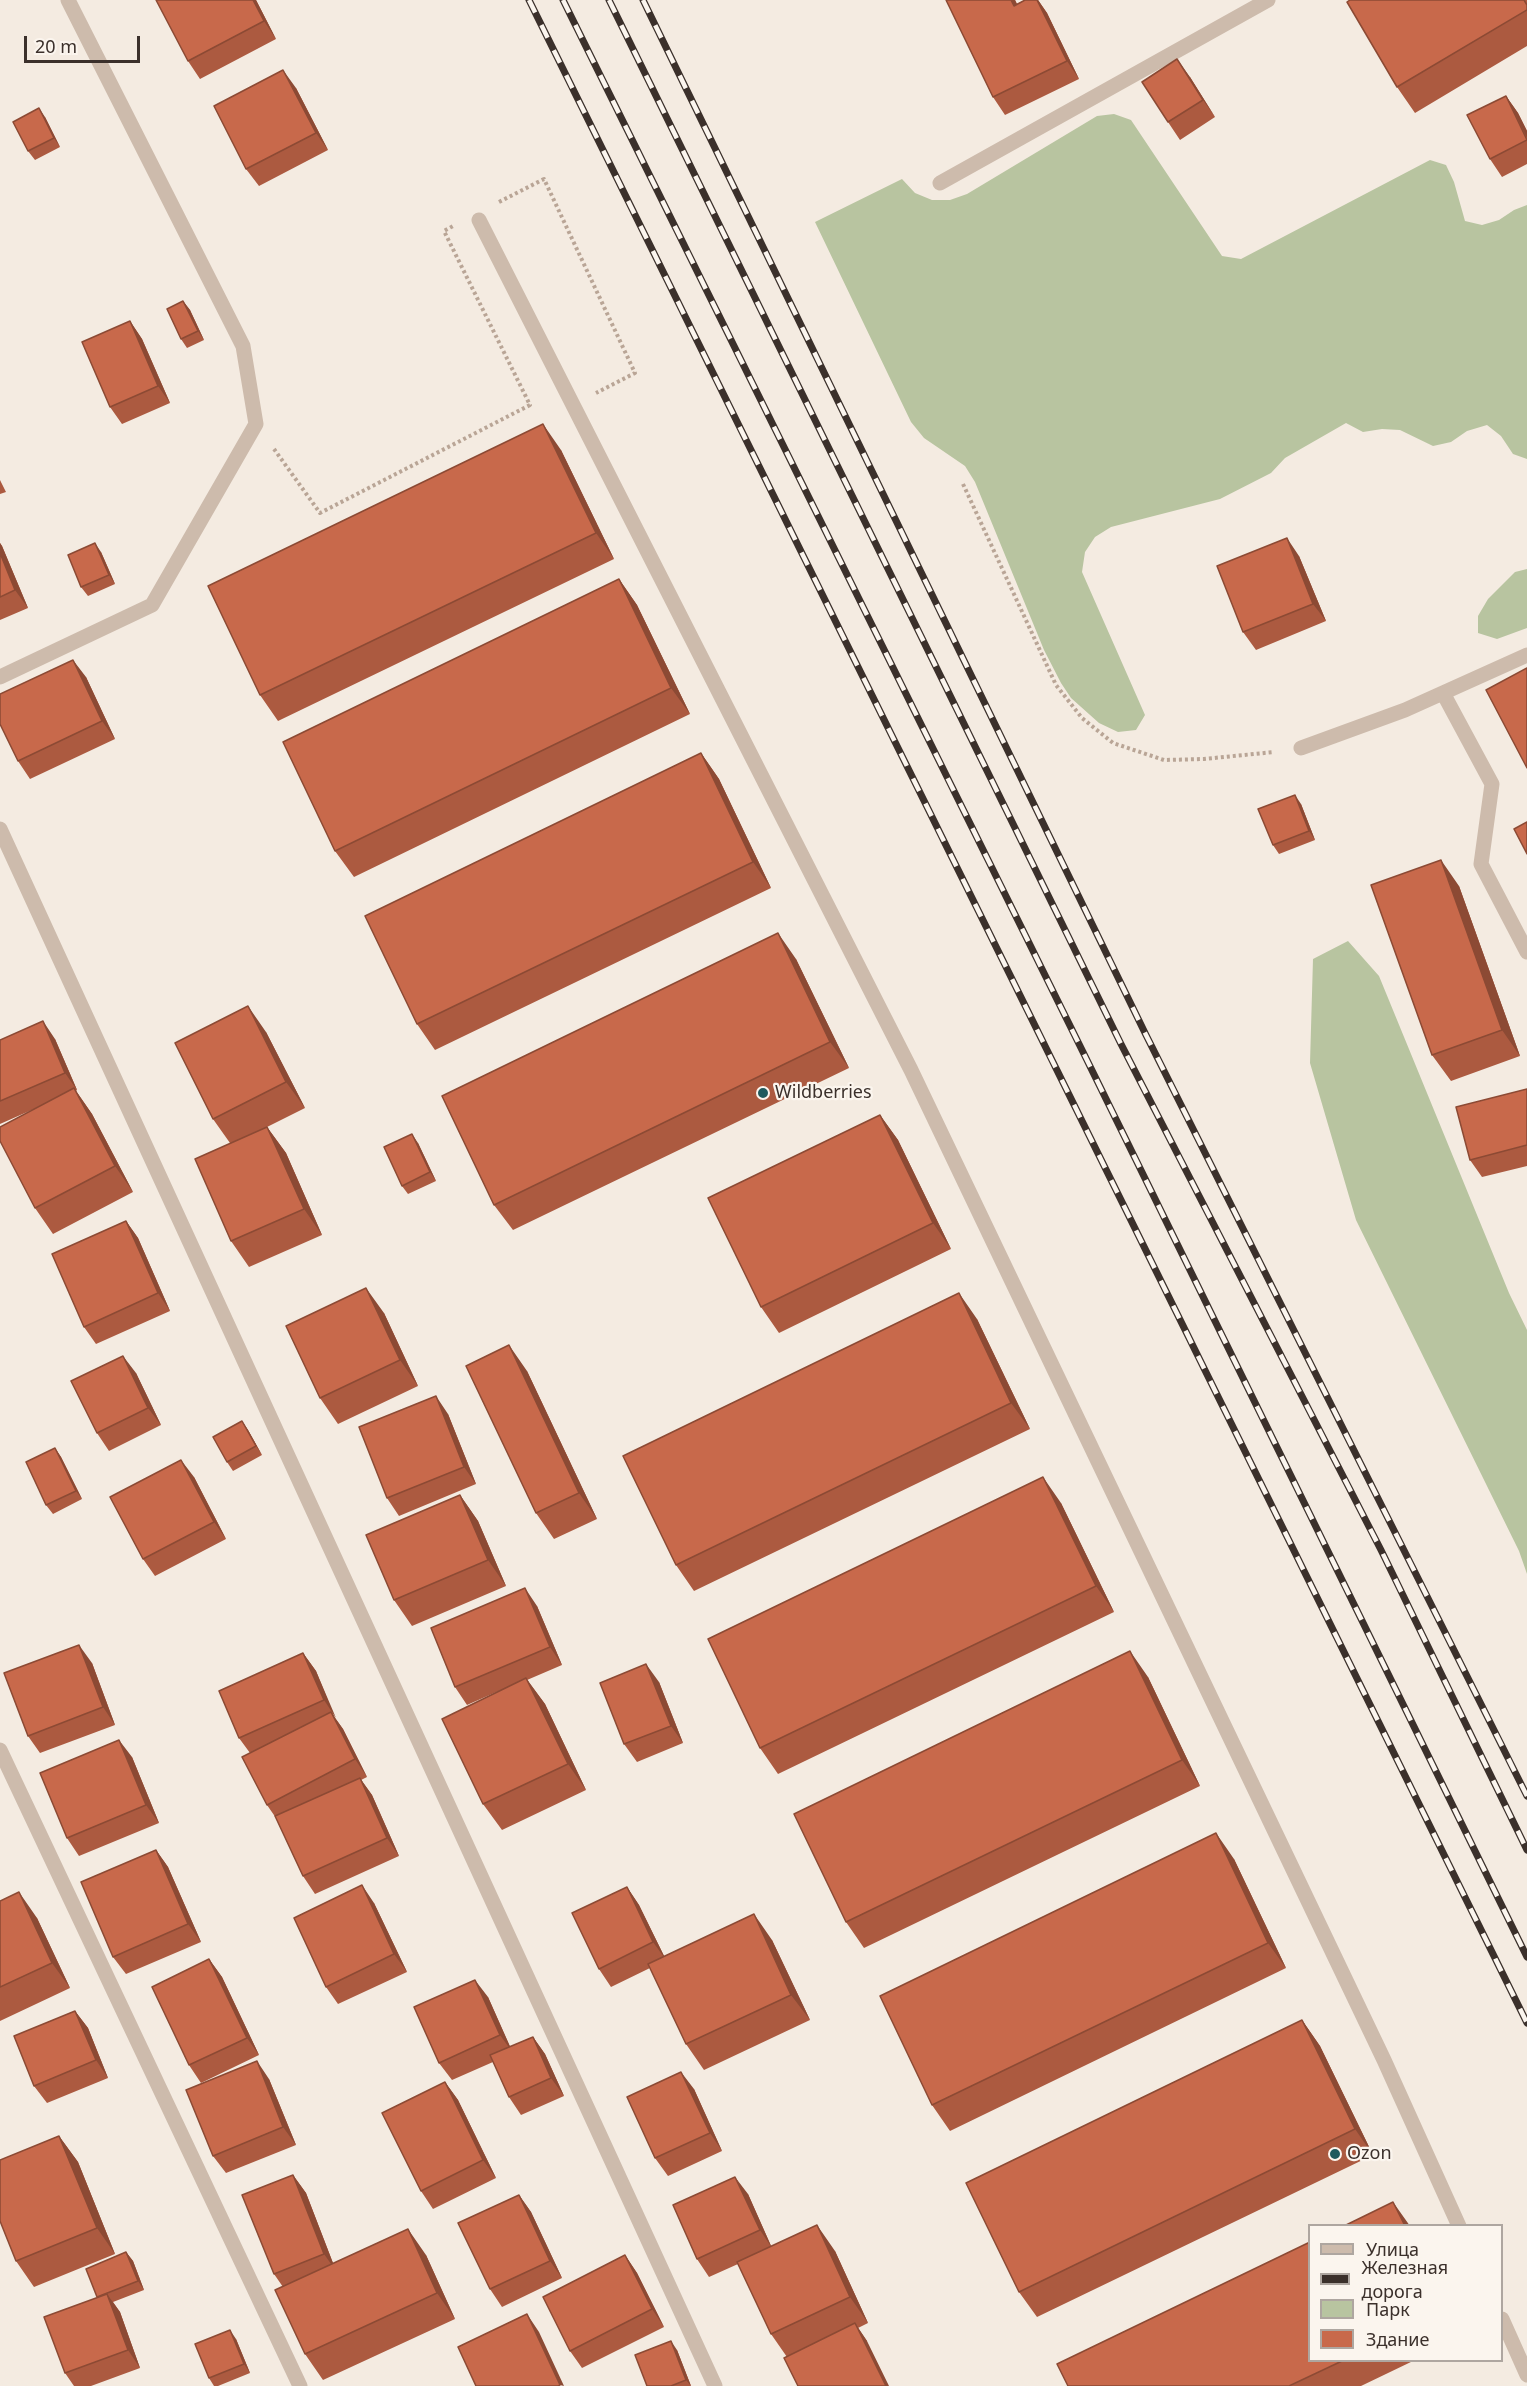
<!DOCTYPE html>
<meta charset="utf-8">
<style>
body{margin:0}
#map{position:relative;width:1527px;height:2386px;overflow:hidden;background:#f4ebe1;font-family:"Noto Sans",sans-serif}
canvas{display:block}
.legend{position:absolute;left:1308px;top:2224px;width:195px;height:138px;box-sizing:border-box;background:#fbf5ee;border:2px solid #aea6a0;margin:0;padding:8px 10px;list-style:none;font-size:18px;color:#3b302b}
.legend li{display:flex;align-items:center;gap:12px;height:30px}
.legend b{width:30px;border:2px solid #aea6a0}
.scale{position:absolute;left:24px;top:36px;width:116px;height:27px;box-sizing:border-box;border:3px solid #3b302b;border-top:0;padding-left:8px;font-size:18px;line-height:21px;white-space:nowrap;color:#3b302b;-webkit-text-stroke:4px #fbf5ee;paint-order:stroke}
</style>
<div id="map">
<canvas width="1527" height="2386"></canvas>
<ul class="legend">
<li><b style="height:8px;background:#cdbbac"></b>Улица</li>
<li><b style="height:8px;background:#3b302b"></b>Железная дорога</li>
<li><b style="height:16px;background:#b8c4a0"></b>Парк</li>
<li><b style="height:16px;background:#c8694b"></b>Здание</li>
</ul>
<div class="scale">20 m</div>
</div>
<script>
const c = document.querySelector('canvas').getContext('2d');
c.lineJoin = 'round';
function fill(path, color) { c.fillStyle = color; c.fill(path, 'evenodd'); }
const toPath = rows => new Path2D(rows.map(r => 'M' + r).join(''));
function trace(path, color, width, dash) { c.strokeStyle = color; c.lineWidth = width; c.lineCap = dash ? 'butt' : 'round'; c.setLineDash(dash || []); c.stroke(path); }
function write(font, color, halo, rows, align = 'center') {
  c.font = font + ' "Noto Sans",sans-serif'; c.lineWidth = 4.5; c.setLineDash([]); c.textBaseline = 'middle'; c.strokeStyle = halo; c.fillStyle = color; for (const [text, x, y, turn = 0] of rows) {
    c.save(); c.translate(x, y); c.rotate((+turn || 0) * Math.PI / 180); c.textAlign = isNaN(turn) ? turn : align; if (halo) c.strokeText(text, 0, 0); c.fillText(text, 0, 0); c.restore();
  }
}
const green = toPath([
 [1114,114,1131,120,1222,256,1241,259,1430,160,1446,165,1454,182,1465,221,1482,225,1499,220,1514,210,1527,205,1527,459,1513,454,1501,436,1487,425,1467,431,1451,442,1433,446,1400,430,1382,429,1363,432,1346,423,1285,458,1271,473,1220,499,1111,527,1095,537,1085,552,1082,572,1145,715,1136,730,1118,732,1099,723,1071,698,1061,683,1044,650,975,482,965,466,924,438,911,422,815,222,902,179,915,193,932,200,950,200,967,194,1097,116],
 [1527,569,1527,628,1497,639,1478,633,1478,616,1488,599,1515,572],
 [1348,941,1379,976,1509,1293,1527,1330,1527,1574,1519,1551,1356,1220,1310,1063,1313,959]
]);
const path = toPath([
 [499,202,544,179,635,373,596,393],
 [274,449,320,513,530,405,444,231,453,226],
 [963,484,1056,685,1082,718,1113,743,1164,760,1204,759,1274,752]
]);
const minor = toPath([
 [940,183,1268,0],
 [479,220,911,1070,1384,2060,1459,2226],
 [0,677,152,605,256,424,243,346,68,0],
 [1443,693,1492,784,1481,864,1527,952],
 [1301,748,1405,710,1527,655],
 [0,829,715,2386],
 [0,1750,300,2386],
 [1502,2319,1527,2375]
]);
const rail = toPath([
 [529,0,1527,2023],
 [563,0,1083,1052,1527,1957],
 [609,0,1121,1044,1381,1550,1527,1850],
 [643,0,1146,1035,1527,1796]
]);
const wall = toPath([
 [256,0,276,39,200,79,188,61],
 [946,0,1015,0,1017,4,1025,0,1038,0,1047,13,1079,79,1005,115,993,97],
 [1350,0,1527,0,1527,46,1415,113,1397,87],
 [1190,77,1215,117,1180,140,1168,122],
 [296,88,328,150,259,186,246,169],
 [1506,96,1518,113,1527,131,1527,164,1502,177,1490,159],
 [45,117,60,147,35,160,28,151],
 [183,301,190,310,204,340,187,348,181,339],
 [130,321,142,339,170,403,122,424,110,407],
 [561,450,614,559,278,721,260,695],
 [0,480,6,492,0,494],
 [0,543,2,546,28,608,0,620],
 [101,552,115,584,88,596,81,587],
 [1299,556,1326,621,1256,650,1243,632],
 [619,579,637,605,690,714,354,877,335,851],
 [86,677,115,739,30,779,18,761],
 [701,753,719,779,771,888,435,1050,417,1024],
 [1301,804,1315,840,1279,854,1273,845],
 [1459,886,1520,1056,1451,1081,1432,1055],
 [796,959,849,1068,513,1230,494,1205],
 [266,1032,305,1108,267,1127,286,1153,322,1235,249,1267,231,1241,230,1143,213,1119],
 [55,1039,77,1090,76,1091,92,1114,133,1192,53,1234,35,1208,34,1109,0,1124,0,1040],
 [1527,1089,1527,1166,1482,1177,1470,1160],
 [880,1115,898,1140,951,1249,779,1333,761,1307],
 [418,1143,436,1181,408,1194,402,1186],
 [126,1221,138,1238,170,1311,96,1344,84,1327],
 [384,1313,418,1386,338,1424,320,1398],
 [977,1319,1030,1429,694,1591,676,1565],
 [527,1371,597,1519,554,1539,536,1513],
 [136,1373,161,1425,109,1451,97,1433],
 [448,1414,476,1484,399,1516,387,1498],
 [242,1421,248,1430,262,1455,233,1471,227,1462],
 [55,1448,61,1457,82,1499,53,1514,46,1505],
 [194,1477,226,1539,155,1576,143,1559],
 [460,1495,478,1521,506,1586,412,1626,394,1600],
 [1061,1503,1114,1612,778,1774,760,1748],
 [537,1606,562,1665,527,1680,545,1704,586,1790,502,1830,483,1804,501,1690,467,1705,455,1687],
 [303,1653,316,1671,335,1718,343,1729,367,1777,361,1780,372,1795,399,1856,315,1894,303,1876,276,1818,267,1805,250,1753,239,1738],
 [92,1663,115,1725,40,1753,28,1736],
 [1148,1677,1200,1786,864,1948,846,1922],
 [659,1682,683,1743,637,1762,624,1744],
 [132,1757,159,1823,79,1856,67,1838],
 [156,1850,168,1867,201,1942,126,1974,113,1957],
 [1234,1859,1286,1968,950,2131,932,2105],
 [627,1887,639,1905,664,1956,772,1940,810,2020,704,2070,686,2044,650,1968,611,1987,599,1969],
 [0,1901,37,1918,70,1988,0,2021],
 [374,1903,407,1972,338,2004,326,1987],
 [209,1959,222,1977,259,2055,201,2083,189,2065],
 [488,1997,510,2047,533,2037,545,2054,564,2096,521,2115,509,2097,493,2062,452,2080,439,2063],
 [75,2011,88,2028,108,2078,47,2103,34,2086],
 [1302,2020,1320,2046,1373,2155,1037,2317,1019,2292],
 [269,2079,296,2145,226,2173,213,2156],
 [445,2082,458,2100,496,2178,433,2209,421,2191],
 [694,2089,722,2151,668,2176,655,2158],
 [59,2136,78,2162,115,2254,34,2287,16,2261],
 [293,2175,306,2193,333,2263,426,2255,455,2319,323,2380,305,2354,283,2287,274,2274],
 [748,2194,771,2246,835,2251,868,2323,858,2328,867,2341,787,2357,771,2334,738,2264,709,2277,697,2259],
 [519,2195,531,2212,562,2278,502,2307,490,2289],
 [126,2252,133,2261,144,2290,113,2302,120,2312,140,2368,91,2386,74,2386,65,2373,97,2298],
 [625,2255,637,2273,664,2327,582,2368,570,2351],
 [236,2339,250,2373,218,2386,214,2386,209,2378],
 [677,2350,691,2386,647,2386],
 [1310,2361,1413,2361,1361,2386,1068,2386]
]);
const shadedWall = toPath([
 [253,0,256,0,276,39,264,21],
 [1011,0,1015,0,1026,23,1014,6],
 [1037,0,1038,0,1047,13,1079,79,1067,61],
 [1177,59,1190,77,1215,117,1203,100],
 [283,70,296,88,328,150,316,133],
 [1506,96,1518,113,1527,131,1527,138],
 [39,108,45,117,60,147,54,138],
 [183,301,190,310,204,340,198,331],
 [130,321,142,339,170,403,158,386],
 [543,424,561,450,614,559,596,533],
 [1287,538,1299,556,1326,621,1313,604],
 [0,543,2,546,28,608,15,590,0,553],
 [95,543,101,552,115,584,109,575],
 [619,579,637,605,690,714,671,688],
 [73,660,86,677,115,739,102,721],
 [701,753,719,779,771,888,753,862],
 [1295,795,1301,804,1315,840,1309,831],
 [1441,860,1459,886,1520,1056,1502,1030],
 [778,933,796,959,849,1068,830,1042],
 [248,1006,266,1032,305,1108,286,1082],
 [43,1021,55,1039,77,1090,65,1073],
 [74,1088,92,1114,133,1192,115,1166],
 [880,1115,898,1140,951,1249,933,1223],
 [267,1127,286,1153,322,1235,304,1209],
 [412,1134,418,1143,436,1181,430,1172],
 [126,1221,138,1238,170,1311,158,1293],
 [366,1288,384,1313,418,1386,400,1360],
 [959,1293,977,1319,1030,1429,1011,1403],
 [509,1345,527,1371,597,1519,579,1493],
 [123,1356,136,1373,161,1425,148,1408],
 [436,1396,448,1414,476,1484,464,1467],
 [242,1421,248,1430,262,1455,256,1446],
 [55,1448,61,1457,82,1499,76,1491],
 [181,1460,194,1477,226,1539,214,1522],
 [1043,1477,1061,1503,1114,1612,1096,1586],
 [460,1495,478,1521,506,1586,488,1560],
 [525,1588,537,1606,562,1665,550,1647],
 [79,1645,92,1663,115,1725,103,1707],
 [1130,1651,1148,1677,1200,1786,1182,1760],
 [303,1653,316,1671,336,1718,324,1700],
 [646,1664,659,1682,683,1743,671,1726],
 [526,1678,545,1704,586,1790,568,1764],
 [331,1712,343,1729,367,1777,355,1759],
 [119,1740,132,1757,159,1823,146,1805],
 [360,1778,372,1795,399,1856,387,1838],
 [1216,1833,1234,1859,1286,1968,1268,1943],
 [156,1850,168,1867,201,1942,188,1924],
 [362,1885,374,1903,407,1972,394,1954],
 [627,1887,639,1905,666,1960,653,1942],
 [19,1892,37,1918,70,1988,52,1963],
 [754,1914,772,1940,810,2020,791,1995],
 [209,1959,222,1977,259,2055,247,2038],
 [475,1980,488,1997,513,2053,500,2035],
 [75,2011,88,2028,108,2078,96,2060],
 [1302,2020,1320,2046,1373,2155,1355,2129],
 [533,2037,545,2054,564,2096,551,2078],
 [257,2061,269,2079,296,2145,283,2127],
 [681,2072,694,2089,722,2151,710,2133],
 [445,2082,458,2100,496,2178,483,2160],
 [59,2136,78,2162,115,2254,97,2228],
 [293,2175,306,2193,336,2271,324,2254],
 [735,2177,748,2194,772,2248,760,2230],
 [519,2195,531,2212,562,2278,550,2261],
 [1393,2202,1410,2226,1405,2226],
 [817,2225,835,2251,868,2323,850,2297],
 [408,2229,426,2255,455,2319,437,2293],
 [126,2252,133,2261,144,2290,138,2281],
 [625,2255,637,2273,664,2327,652,2309],
 [107,2294,120,2312,140,2368,128,2350],
 [527,2314,539,2332,564,2386,560,2385],
 [855,2323,867,2341,889,2386,886,2386],
 [230,2330,236,2339,250,2373,244,2364],
 [671,2341,677,2350,691,2386,686,2380]
]);
const building = toPath([
 [156,0,253,0,264,21,188,61,156,0],
 [946,0,1011,0,1014,6,1025,0,1037,0,1067,61,993,97,946,0],
 [1350,0,1524,0,1527,5,1527,10,1397,87,1347,2,1350,0],
 [1177,59,1203,100,1168,122,1142,82,1177,59],
 [283,70,316,133,246,169,214,106,283,70],
 [1506,96,1527,140,1490,159,1467,115,1506,96],
 [39,108,54,138,28,151,13,122,39,108],
 [183,301,198,331,181,339,167,309,183,301],
 [130,321,158,386,110,407,82,342,130,321],
 [543,424,596,533,260,695,208,586,543,424],
 [1287,538,1313,604,1243,632,1217,566,1287,538],
 [95,543,109,575,81,587,68,555,95,543],
 [0,553,15,590,0,597,0,553],
 [619,579,671,688,335,851,283,742,619,579],
 [73,660,102,721,18,761,0,724,0,694,73,660],
 [1527,668,1527,768,1486,690,1527,668],
 [701,753,753,862,417,1024,365,916,701,753],
 [1295,795,1309,831,1273,845,1258,809,1295,795],
 [1527,822,1527,854,1514,829,1527,822],
 [1441,860,1502,1030,1432,1055,1371,885,1441,860],
 [778,933,830,1042,494,1205,442,1096,778,933],
 [248,1006,286,1082,213,1119,175,1043,248,1006],
 [43,1021,65,1073,0,1101,0,1040,43,1021],
 [74,1088,115,1166,35,1208,0,1141,0,1127,74,1088],
 [1527,1089,1527,1145,1470,1160,1456,1107,1527,1089],
 [880,1115,933,1223,761,1307,708,1198,880,1115],
 [267,1127,304,1209,231,1241,195,1159,267,1127],
 [412,1134,430,1172,402,1186,384,1147,412,1134],
 [126,1221,158,1293,84,1327,52,1254,126,1221],
 [366,1288,400,1360,320,1398,286,1326,366,1288],
 [959,1293,1011,1403,676,1565,623,1456,959,1293],
 [509,1345,579,1493,536,1513,466,1366,509,1345],
 [123,1356,148,1408,97,1433,71,1381,123,1356],
 [436,1396,464,1467,387,1498,359,1427,436,1396],
 [242,1421,256,1446,227,1462,213,1437,242,1421],
 [55,1448,76,1491,46,1505,26,1462,55,1448],
 [181,1460,214,1522,143,1559,110,1497,181,1460],
 [1043,1477,1096,1586,760,1748,708,1639,1043,1477],
 [460,1495,488,1560,394,1600,366,1535,460,1495],
 [525,1588,550,1647,455,1687,431,1628,525,1588],
 [79,1645,103,1707,28,1736,4,1673,79,1645],
 [1130,1651,1182,1760,846,1922,794,1814,1130,1651],
 [303,1653,324,1700,239,1738,219,1691,303,1653],
 [646,1664,671,1726,624,1744,600,1683,646,1664],
 [526,1678,568,1764,483,1804,442,1719,526,1678],
 [331,1712,355,1759,267,1805,242,1757,331,1712],
 [119,1740,146,1805,67,1838,40,1773,119,1740],
 [360,1778,387,1838,303,1876,275,1816,360,1778],
 [1216,1833,1268,1943,932,2105,880,1996,1216,1833],
 [156,1850,188,1924,113,1957,81,1882,156,1850],
 [362,1885,394,1954,326,1987,294,1918,362,1885],
 [627,1887,653,1942,599,1969,572,1913,627,1887],
 [19,1892,52,1963,0,1987,0,1901,19,1892],
 [754,1914,791,1995,686,2044,648,1964,754,1914],
 [209,1959,247,2038,189,2065,152,1987,209,1959],
 [475,1980,500,2035,439,2063,414,2007,475,1980],
 [75,2011,96,2060,34,2086,14,2036,75,2011],
 [1302,2020,1355,2129,1019,2292,966,2183,1302,2020],
 [533,2037,551,2078,509,2097,490,2055,533,2037],
 [257,2061,283,2127,213,2156,186,2090,257,2061],
 [681,2072,710,2133,655,2158,627,2097,681,2072],
 [445,2082,483,2160,421,2191,382,2113,445,2082],
 [59,2136,97,2228,16,2261,0,2221,0,2160,59,2136],
 [293,2175,324,2254,274,2274,242,2195,293,2175],
 [735,2177,760,2230,697,2259,673,2205,735,2177],
 [519,2195,550,2261,490,2289,458,2223,519,2195],
 [1393,2202,1405,2226,1344,2226,1393,2202],
 [817,2225,850,2297,771,2334,737,2262,817,2225],
 [408,2229,437,2293,305,2354,275,2290,408,2229],
 [1310,2242,1310,2361,1342,2361,1289,2386,1068,2386,1057,2364,1310,2242],
 [126,2252,138,2281,97,2297,86,2269,126,2252],
 [625,2255,652,2309,570,2351,543,2297,625,2255],
 [107,2294,128,2350,65,2373,44,2317,107,2294],
 [527,2314,560,2385,558,2386,476,2386,458,2347,527,2314],
 [855,2323,886,2386,798,2386,784,2358,855,2323],
 [230,2330,244,2364,209,2378,195,2344,230,2330],
 [671,2341,686,2380,671,2386,647,2386,635,2355,671,2341]
]);
const markers = [
 [763,1093,6,"#1f5a5e"],
 [1335,2154,6,"#1f5a5e"]
];
const poiNames = [
 ["Wildberries",775,1093],
 ["Ozon",1347,2154]
];
fill(green, '#b8c4a0');
trace(path, '#b9a596', 4, [3, 3]);
trace(minor, '#cdbbac', 15);
trace(rail, '#3b302b', 7);
trace(rail, '#fbf5ee', 4.5, [14]);
fill(wall, '#ac5a40');
fill(shadedWall, '#8c4a34');
fill(building, '#c8694b');
trace(building, '#8c4a34', 1.5);
for (const [x, y, r, color] of markers) { const dot = new Path2D(); dot.arc(x, y, r, 0, 2 * Math.PI); c.fillStyle = color; c.fill(dot); trace(dot, '#fbf5ee', 2); }
write('18px', '#3b302b', '#fbf5ee', poiNames, 'left');
</script>
